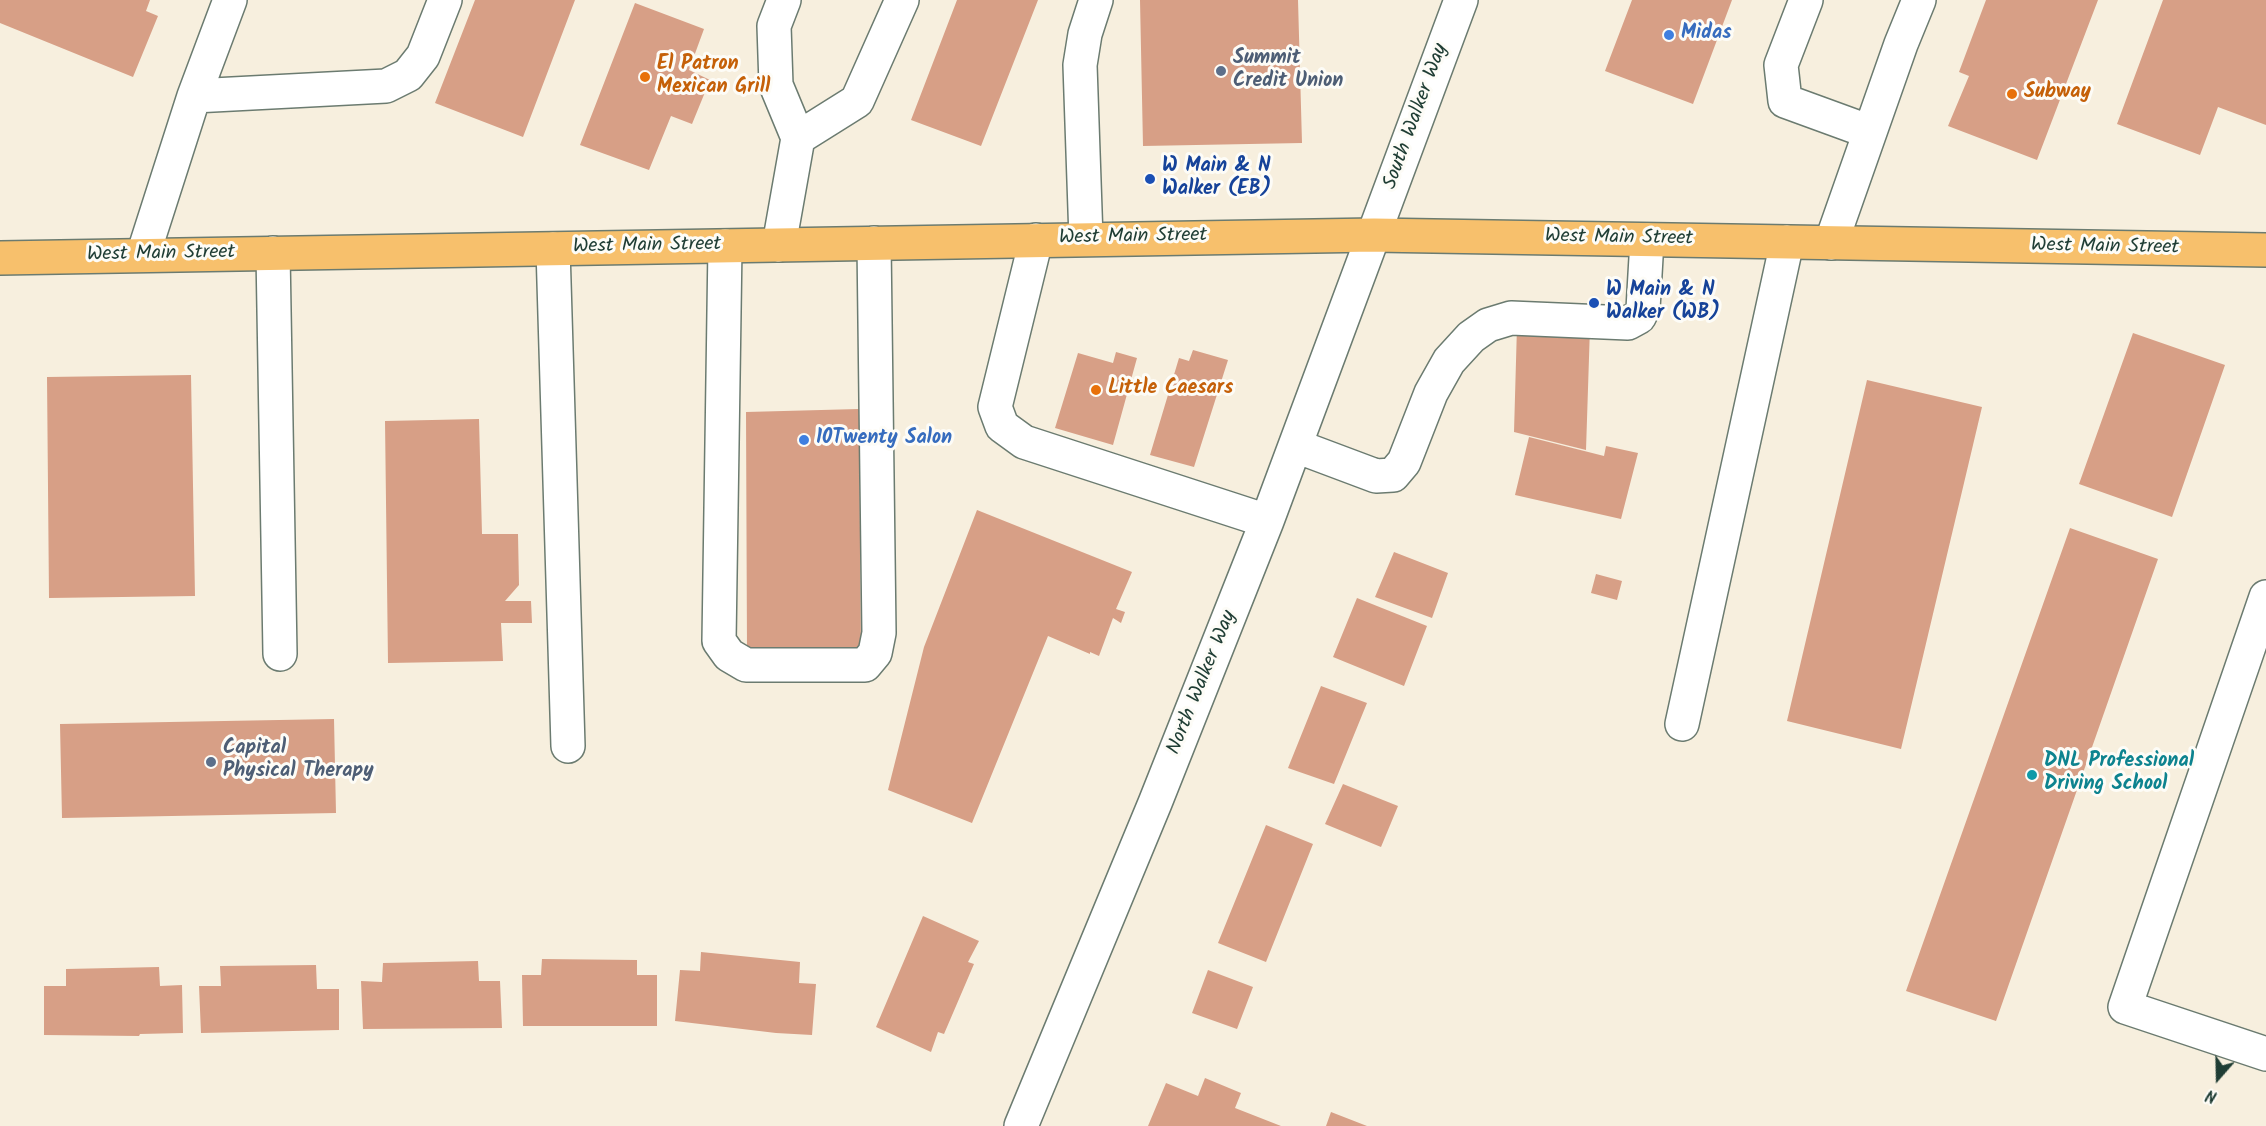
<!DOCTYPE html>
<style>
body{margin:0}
#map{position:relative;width:2266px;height:1126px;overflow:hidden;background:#f7efde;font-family:Kalam,sans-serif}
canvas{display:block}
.north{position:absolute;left:2188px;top:1048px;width:60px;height:60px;-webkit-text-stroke:4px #fdfcf7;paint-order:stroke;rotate:200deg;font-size:16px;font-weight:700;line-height:24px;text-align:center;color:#1f3d34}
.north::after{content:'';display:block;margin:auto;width:21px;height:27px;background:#1f3d34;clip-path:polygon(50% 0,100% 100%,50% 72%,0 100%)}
</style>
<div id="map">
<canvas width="2266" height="1126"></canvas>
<div class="north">N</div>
</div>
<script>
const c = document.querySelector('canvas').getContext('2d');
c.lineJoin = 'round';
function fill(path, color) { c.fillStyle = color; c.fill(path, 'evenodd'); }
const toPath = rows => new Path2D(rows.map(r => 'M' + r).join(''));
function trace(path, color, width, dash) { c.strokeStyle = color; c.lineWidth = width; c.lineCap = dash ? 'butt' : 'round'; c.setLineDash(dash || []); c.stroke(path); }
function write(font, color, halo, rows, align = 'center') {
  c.font = font + ' Kalam,sans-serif'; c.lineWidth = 6; c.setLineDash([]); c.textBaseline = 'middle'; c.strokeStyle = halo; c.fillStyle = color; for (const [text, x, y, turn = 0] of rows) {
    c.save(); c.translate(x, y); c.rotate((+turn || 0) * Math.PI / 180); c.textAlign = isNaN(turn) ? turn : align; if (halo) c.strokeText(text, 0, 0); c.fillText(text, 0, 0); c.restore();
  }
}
const building = toPath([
 [0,0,150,0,146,11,158,16,133,77,0,23],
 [475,0,575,0,523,137,435,103],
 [957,0,1038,0,981,146,911,120],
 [1140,0,1298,0,1302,143,1143,146],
 [1632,0,1732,0,1693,104,1605,71],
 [1986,0,2098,0,2037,160,1948,126,1969,76,1959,72],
 [2163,0,2266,0,2266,125,2218,107,2200,155,2117,124],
 [635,3,704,29,689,70,710,80,692,124,671,116,649,170,580,145],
 [1517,326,1590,327,1586,450,1514,432],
 [2133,333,2225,365,2172,517,2079,484],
 [1193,350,1228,360,1194,467,1150,455,1179,358,1189,361],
 [1116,352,1137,358,1113,445,1055,428,1078,353,1113,363],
 [191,375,195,596,49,598,47,377],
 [1867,380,1982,407,1901,749,1787,721],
 [859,409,861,651,747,652,746,412],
 [479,419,482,534,518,534,519,585,505,601,531,601,532,623,501,623,503,661,388,663,385,421],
 [1529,437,1604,456,1606,446,1638,453,1621,519,1515,495],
 [977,510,1132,572,1116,609,1125,612,1121,623,1113,618,1099,656,1090,652,1090,654,1048,636,972,823,888,790,924,647],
 [2070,528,2158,559,1996,1021,1906,991],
 [1394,552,1448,573,1432,618,1375,597],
 [1596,574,1622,581,1617,600,1591,593],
 [1357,598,1427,626,1404,686,1333,657],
 [1321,686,1367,703,1334,784,1288,768],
 [334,719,336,813,62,818,60,724],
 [1343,784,1398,806,1381,847,1325,824],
 [1266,825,1313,844,1266,962,1218,943],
 [923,916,979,941,968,962,974,964,944,1034,938,1032,931,1052,876,1027],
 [701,952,800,962,799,983,816,984,812,1035,776,1033,675,1021,680,970,700,971],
 [542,959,637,960,637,975,657,975,657,1026,523,1026,522,975,541,975],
 [478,961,479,981,500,981,502,1028,363,1029,361,981,382,982,383,963],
 [316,965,317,989,339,989,339,1030,201,1033,199,986,221,986,220,966],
 [159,967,160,986,182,985,183,1033,140,1034,139,1036,44,1035,44,986,66,986,66,969],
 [1208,970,1253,987,1237,1029,1192,1013],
 [1205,1078,1241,1093,1235,1108,1281,1126,1148,1126,1166,1083,1198,1096],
 [1331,1112,1367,1126,1326,1126]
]);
const minor = toPath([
 [784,0,774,26,776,85,798,138],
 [1806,0,1781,65,1785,101,1870,132],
 [194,96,386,86,408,75,423,56,445,0],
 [1086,239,1080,65,1085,34,1096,0],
 [1036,240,995,407,1002,426,1024,442,1267,521],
 [1831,243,1901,44,1919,0],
 [779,245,798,138,857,101,902,0],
 [725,246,719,641,729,655,746,665,865,665,875,653,879,633,874,243],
 [553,249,568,746],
 [273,253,280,654],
 [143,255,194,96,230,0],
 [1296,446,1376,476,1393,475,1404,462,1431,393,1449,361,1471,337,1488,325,1511,318,1628,323,1639,317,1643,309,1647,240],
 [2266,597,2125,1007,2266,1054],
 [1682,724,1787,242],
 [1021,1126,1155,803,1267,521,1461,0]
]);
const major = toPath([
 [0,258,1374,235,2266,250]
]);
const markers = [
 [1669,35,6,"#3f7fe0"],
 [1221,71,6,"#5c6f8a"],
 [645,77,6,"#e8710a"],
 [2012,94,6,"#e8710a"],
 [1150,179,6,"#1a4fb4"],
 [1594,303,6,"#1a4fb4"],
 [1096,390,6,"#e8710a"],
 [804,440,6,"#3f7fe0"],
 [211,762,6,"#5c6f8a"],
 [2032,775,6,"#0f9aa8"]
];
const shopNames = [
 ["Midas",1681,35],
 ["10Twenty Salon",816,440]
];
const serviceNames = [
 ["Summit",1233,60],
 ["Credit Union",1233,83],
 ["Capital",223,750],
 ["Physical Therapy",223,773]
];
const foodNames = [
 ["El Patron",657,66],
 ["Mexican Grill",657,89],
 ["Subway",2024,94],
 ["Little Caesars",1108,390]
];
const streetNames = [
 ["South Walker Way",1417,117,-70],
 ["West Main Street",1133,238,-1],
 ["West Main Street",1619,239,1],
 ["West Main Street",647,247,-1],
 ["West Main Street",2105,248,1],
 ["West Main Street",161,255,-1],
 ["North Walker Way",1203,683,-68]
];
const transitNames = [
 ["W Main & N",1162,168],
 ["Walker (EB)",1162,191],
 ["W Main & N",1606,292],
 ["Walker (WB)",1606,315]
];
const cultureNames = [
 ["DNL Professional",2044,763],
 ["Driving School",2044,786]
];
fill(building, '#d79f86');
trace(minor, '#6b7b70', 36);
trace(major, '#6b7b70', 36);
trace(minor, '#fff', 33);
trace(major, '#f7c06c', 33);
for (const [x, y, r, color] of markers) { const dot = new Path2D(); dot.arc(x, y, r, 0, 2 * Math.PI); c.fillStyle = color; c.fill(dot); trace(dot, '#fdfcf7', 2); }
write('bold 20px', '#366cbe', '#fdfcf7', shopNames, 'left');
write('bold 20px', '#4e5e75', '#fdfcf7', serviceNames, 'left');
write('bold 20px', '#c56008', '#fdfcf7', foodNames, 'left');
write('20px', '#1f3d34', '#fdfcf7', streetNames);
write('bold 20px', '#164399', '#fdfcf7', transitNames, 'left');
write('bold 20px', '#0d838f', '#fdfcf7', cultureNames, 'left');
</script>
